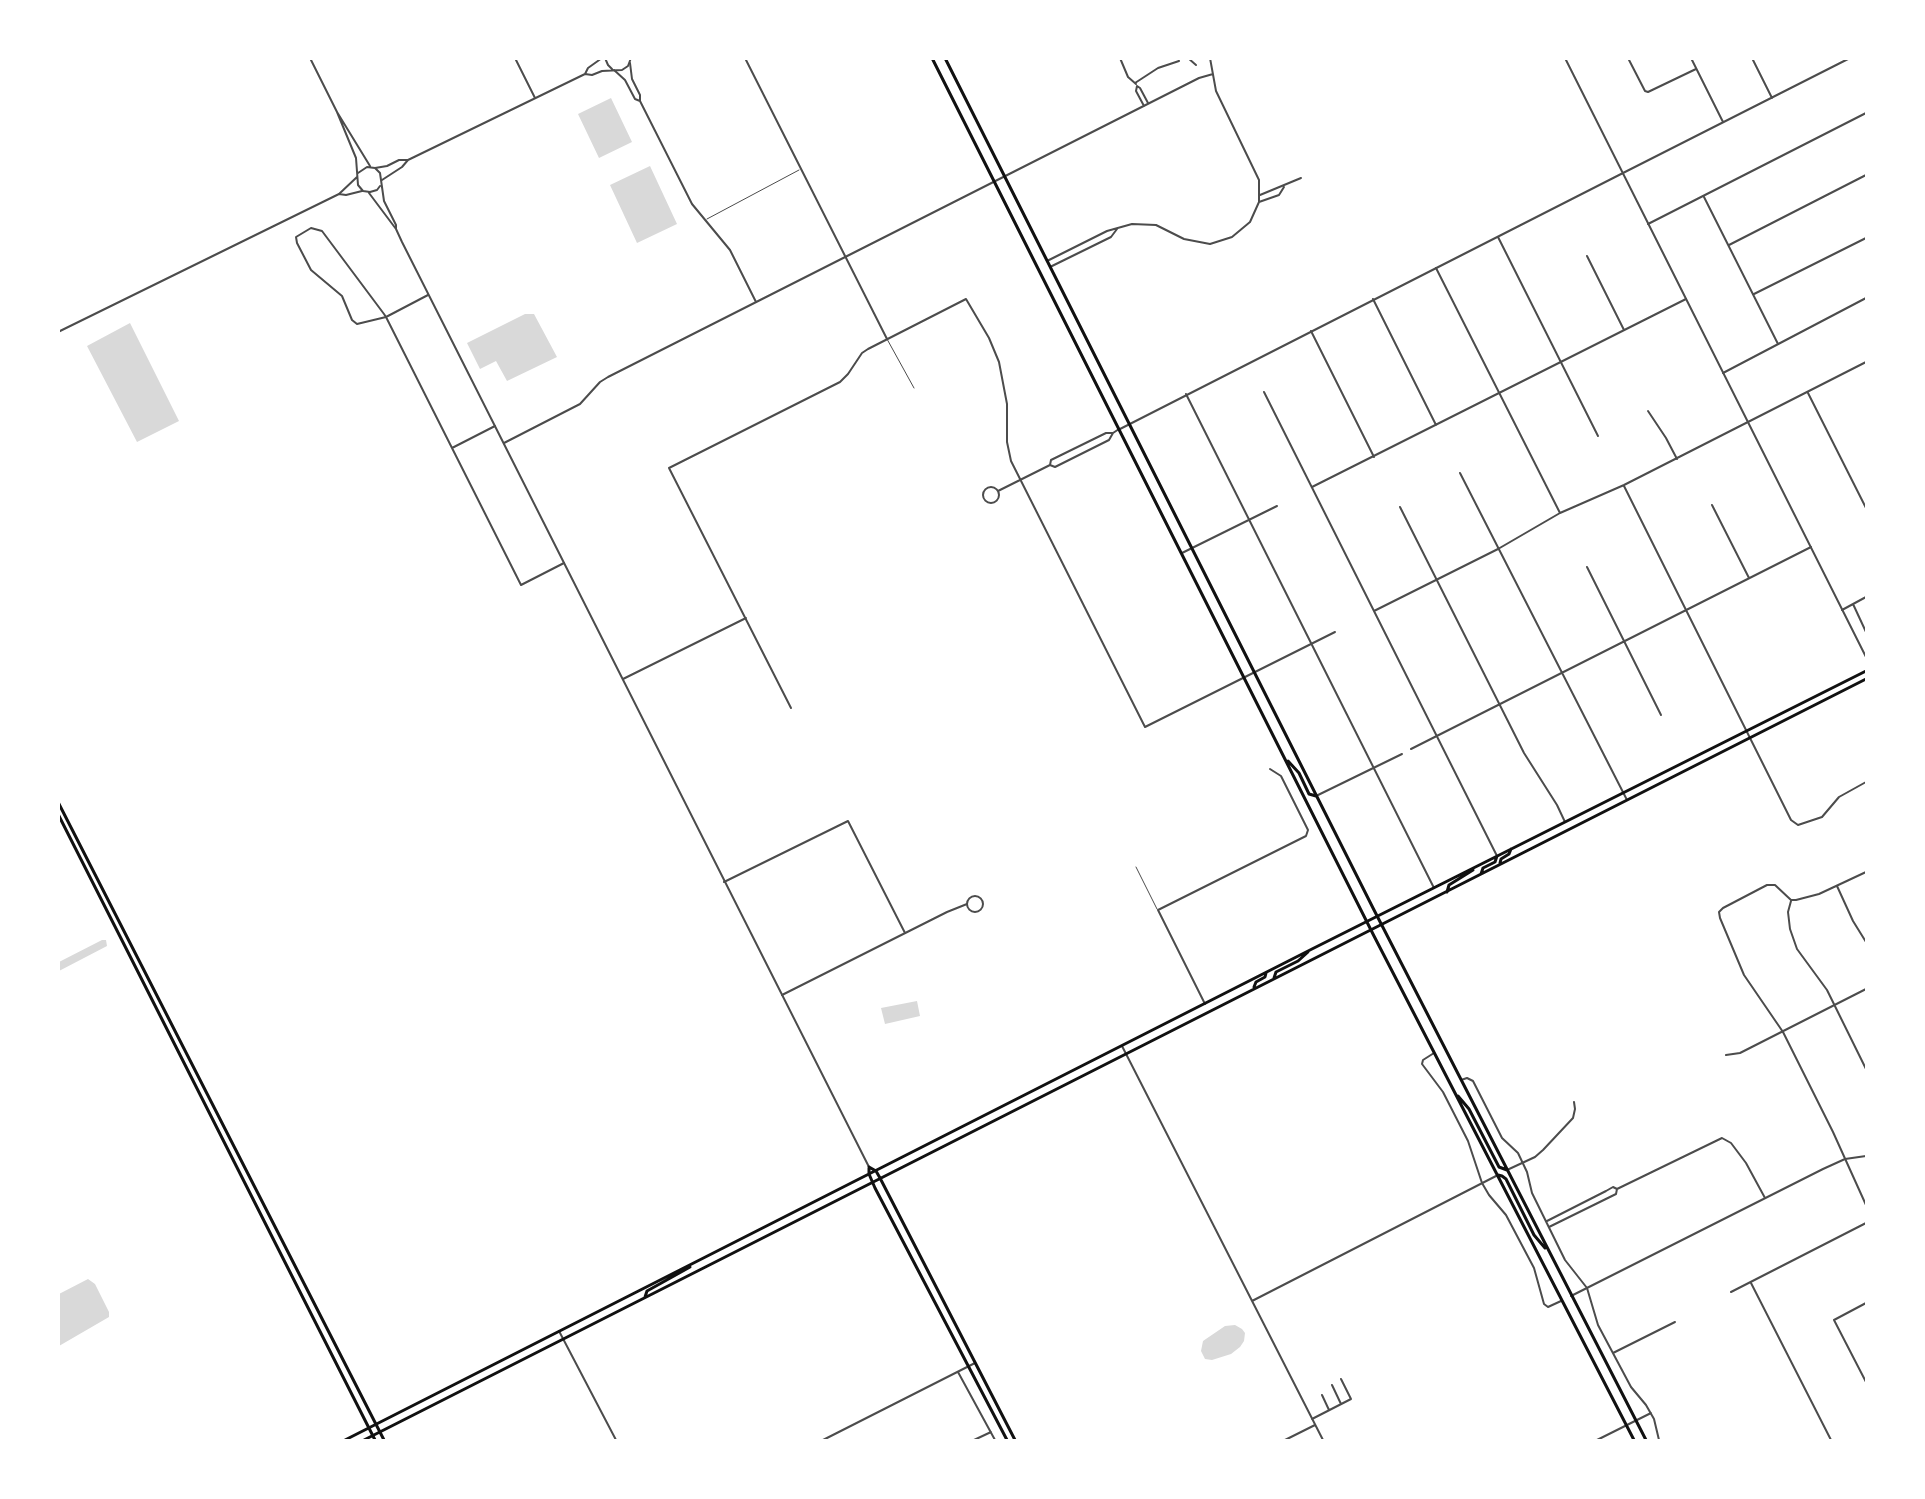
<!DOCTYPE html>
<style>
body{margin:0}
#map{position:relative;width:1925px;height:1499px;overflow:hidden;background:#fff;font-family:"Exo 2",sans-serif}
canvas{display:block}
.frame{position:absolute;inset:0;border:60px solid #fff;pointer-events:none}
</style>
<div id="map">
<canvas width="1925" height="1499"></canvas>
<div class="frame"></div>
</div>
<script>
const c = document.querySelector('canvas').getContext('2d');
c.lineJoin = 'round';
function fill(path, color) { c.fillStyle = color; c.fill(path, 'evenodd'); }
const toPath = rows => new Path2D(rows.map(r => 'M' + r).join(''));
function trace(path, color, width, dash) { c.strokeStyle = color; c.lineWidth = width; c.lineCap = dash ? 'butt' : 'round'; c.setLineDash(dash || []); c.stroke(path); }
const water = toPath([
 [611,98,632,142,599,158,578,114],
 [650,166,677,224,637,243,610,185],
 [525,314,534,314,557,357,507,381,496,361,480,369,467,343],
 [130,323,179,421,137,442,87,346],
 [102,940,106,940,107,946,59,971,59,962],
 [917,1001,920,1016,885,1024,881,1008],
 [88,1279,95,1284,109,1312,109,1317,59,1346,59,1294],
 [1235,1325,1242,1329,1245,1333,1244,1341,1240,1347,1231,1354,1212,1360,1205,1359,1201,1351,1203,1341,1225,1326]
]);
const service = toPath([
 [707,219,799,170],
 [887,339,914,388],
 [1136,867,1157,909]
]);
const minor = toPath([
 [515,58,535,98],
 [745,58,887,339],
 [1120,58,1128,77,1136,84],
 [1188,58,1196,65],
 [1628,58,1645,91,1648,92,1696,69],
 [1691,58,1723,122],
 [1752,58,1772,98],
 [630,63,632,79,640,95,640,101,692,204,730,250,756,302],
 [614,70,625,80,635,99,640,101],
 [1135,83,1158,68,1179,61,1178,58],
 [1144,106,1136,91,1137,86,1140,88,1148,103],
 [1623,173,1850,58],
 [1260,195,1301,178],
 [1704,197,1778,344],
 [1259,202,1279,195,1284,187],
 [1648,224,1866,113],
 [1498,237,1598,436],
 [1729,245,1866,175],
 [1587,256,1624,330],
 [1047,261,1107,231,1132,224,1156,225,1184,239,1210,244,1232,237,1250,222,1259,202,1259,180,1216,91,1210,58],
 [1050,267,1111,237,1117,229],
 [1436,268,1560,513],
 [1754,294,1866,238],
 [428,295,386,317,357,324,352,320,342,296,311,270,297,243,296,237,311,228,322,231,384,314,386,317,452,448,521,585,564,563],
 [1373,299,1436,425],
 [1311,331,1374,457],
 [1723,373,1866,298],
 [1264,392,1497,856],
 [1808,393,1866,508],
 [1186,394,1434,888],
 [1648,411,1666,438,1677,459],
 [504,443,580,404,600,382,608,377,1199,78,1213,74],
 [452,448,495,426],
 [1050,465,1051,460,1106,433,1113,433,1119,429],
 [1460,473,1627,800],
 [1624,486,1791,820,1798,825,1822,817,1839,797,1866,782],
 [1312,487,1686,299],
 '983 495a8 8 0 1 1 16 0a8 8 0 1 1-16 0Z',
 [998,491,1050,465,1055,467,1109,440,1113,433],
 [1712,505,1749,578],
 [1400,507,1524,753,1557,805,1565,822],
 [1182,553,1277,506],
 [1587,567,1661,715],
 [1853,604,1866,632],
 [1842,610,1866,597],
 [1374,611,1498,549,1560,513,1624,485,1866,362],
 [623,679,746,618],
 [791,708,669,468,840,382,848,374,862,353,868,349,966,299,989,338,999,362,1007,404,1007,442,1011,461,1145,727,1335,632],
 [1411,749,1811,547],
 [1316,796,1402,754],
 [1866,872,1819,894,1796,900,1791,900,1775,885,1767,885,1723,908,1719,912,1720,918,1744,975,1783,1032,1833,1132,1866,1205],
 [724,882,848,821,905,933],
 [1837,886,1853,921,1866,942],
 '967 904a8 8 0 1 1 16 0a8 8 0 1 1-16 0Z',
 [1791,901,1788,912,1790,929,1797,949,1827,990,1866,1069],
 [782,995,947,912,967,904],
 [1205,1004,1158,910,1306,836,1308,830,1281,776,1270,769],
 [1122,1046,1323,1440],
 [1434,1053,1423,1060,1422,1064,1443,1092,1468,1141,1482,1183,1489,1195,1506,1215,1534,1268,1544,1304,1548,1307,1561,1301],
 [1726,1055,1740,1053,1866,989],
 [1461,1080,1467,1078,1473,1081,1502,1138,1518,1153,1527,1172,1532,1193,1565,1260,1587,1288,1598,1325,1631,1387,1646,1405,1654,1419,1659,1440],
 [1507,1170,1535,1157,1543,1150,1573,1118,1575,1109,1574,1102],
 [1547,1221,1606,1191,1613,1187,1617,1189,1722,1138,1731,1143,1746,1163,1765,1198],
 [1549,1227,1616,1194,1617,1189],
 [1751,1283,1831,1440],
 [1731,1292,1866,1223],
 [1252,1301,1498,1175],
 [1866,1303,1834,1320,1866,1382],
 [559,1331,616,1440],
 [1613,1353,1675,1322],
 [958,1372,995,1440],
 [1332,1385,1341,1404],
 [1322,1395,1329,1410],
 [1312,1419,1351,1399,1341,1379],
 [823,1440,975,1363],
 [974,1440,991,1432],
 [1285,1440,1315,1425],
 [1597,1440,1651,1413]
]);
const tertiary = toPath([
 [310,58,337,112,356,158,358,185,363,191,370,192,377,190,380,186],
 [605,58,608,65,612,69],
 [1565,58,1866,657],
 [585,74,588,68,602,58],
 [337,112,370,166],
 [375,168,387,166,399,160,408,160,585,74,592,75,602,71,622,70,628,66,631,58],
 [358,173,367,167,375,168,380,173,384,201,396,225,396,229,402,242,869,1167],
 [382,180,402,167,408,160],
 [369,193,396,229],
 [339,194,346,195,362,191],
 [58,332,339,194,357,177],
 [1120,429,1623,173],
 [1571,1296,1823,1169,1845,1159,1866,1156]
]);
const secondary = toPath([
 [1500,863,1501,859,1509,854,1511,849],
 [1481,874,1483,868,1495,862,1497,856],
 [1447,892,1449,885,1473,870],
 [1274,978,1276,972,1298,961,1308,952],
 [1254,987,1256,982,1265,977,1266,973],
 [869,1167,876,1171,880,1178,1015,1440],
 [869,1167,869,1174,875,1188,1007,1440],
 [645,1297,647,1291,690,1267],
 [345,1440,1312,949,1866,671],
 [364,1440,1866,679]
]);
const primary = toPath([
 [932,58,1374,936,1634,1440],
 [945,58,1373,908,1646,1440],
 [1288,761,1299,773,1309,794,1316,796],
 [58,802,384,1440],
 [58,814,375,1440],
 [1458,1096,1469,1109,1499,1167,1507,1170],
 [1498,1175,1502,1176,1506,1179,1534,1235,1545,1248]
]);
fill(water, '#d9d9d9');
trace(service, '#4c4c4c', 1);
trace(minor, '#4c4c4c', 2);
trace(tertiary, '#4c4c4c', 2);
trace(secondary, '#111', 3);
trace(primary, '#111', 3);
</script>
